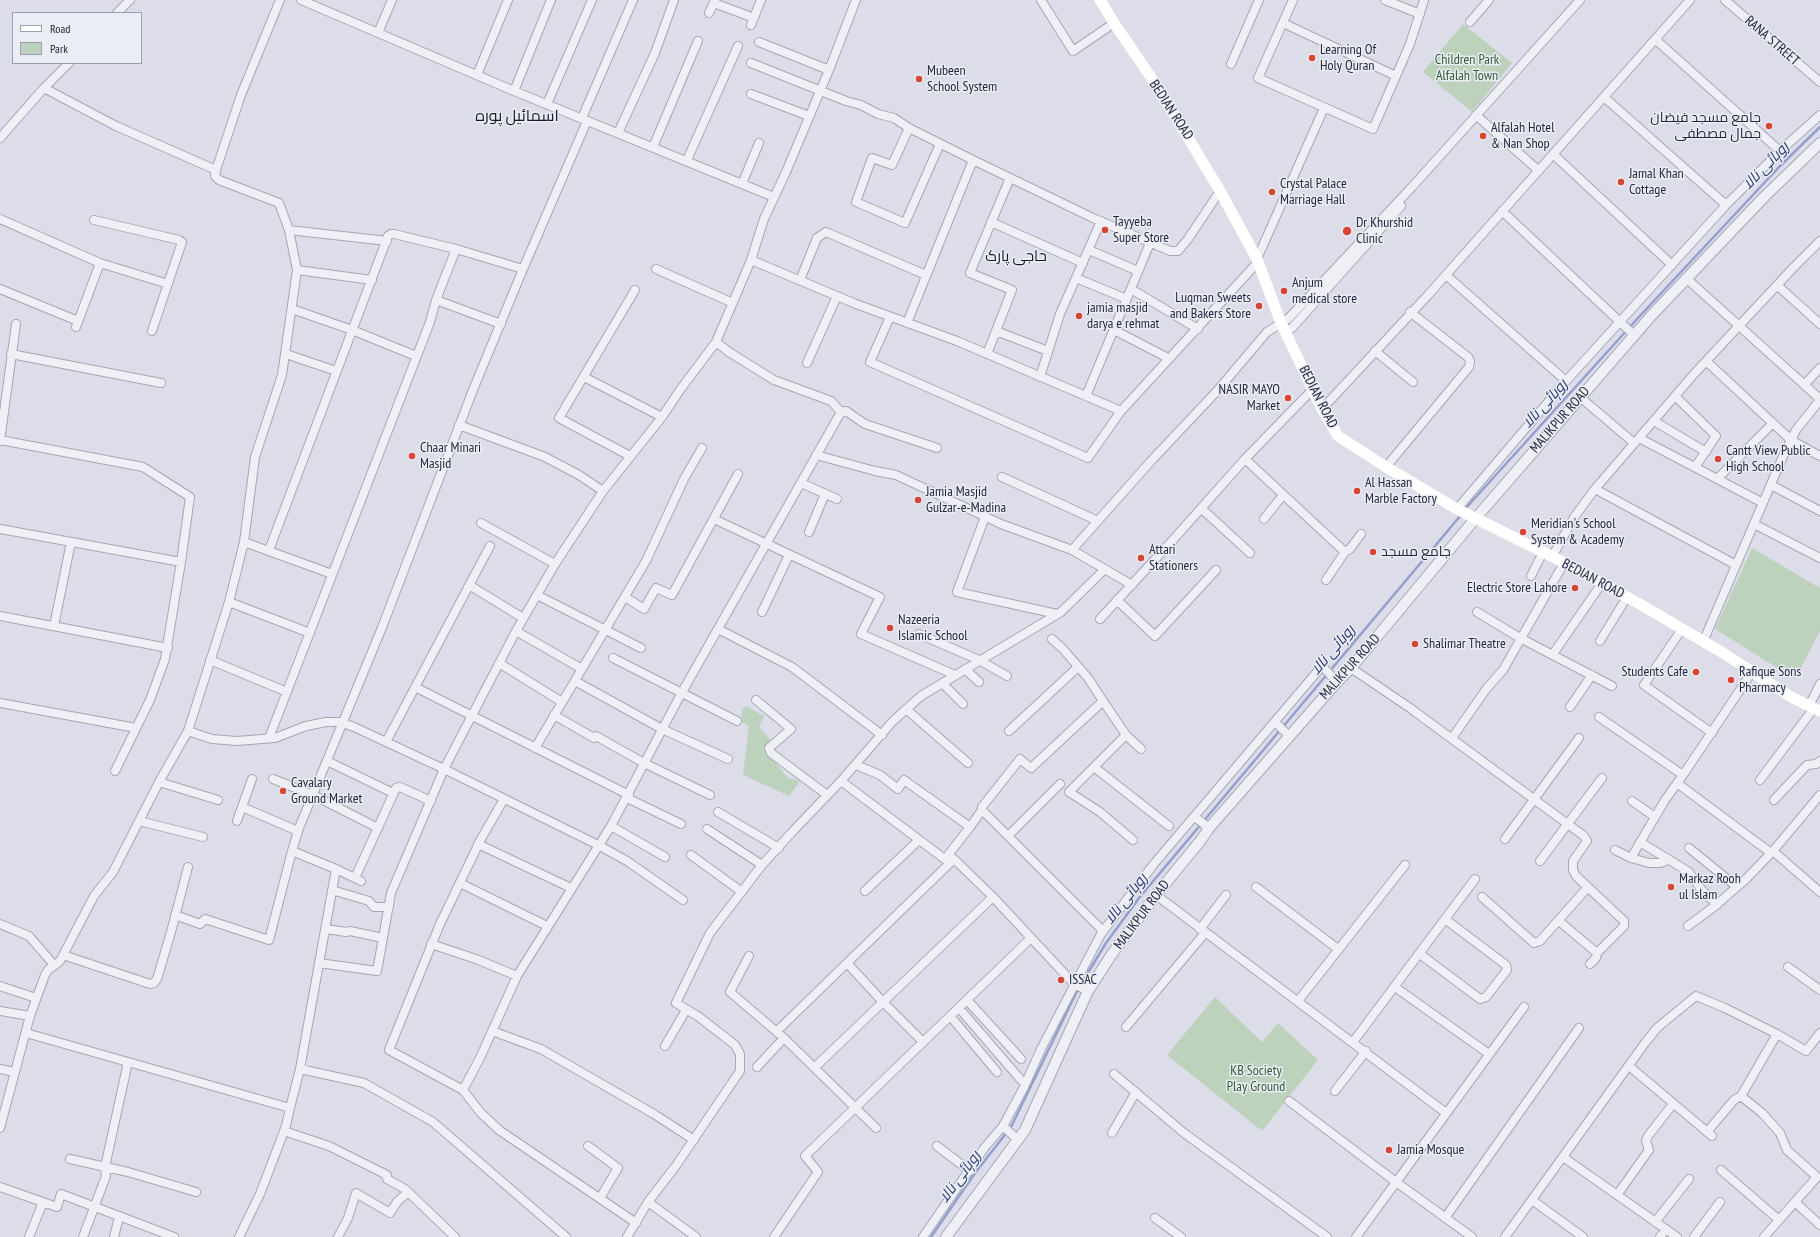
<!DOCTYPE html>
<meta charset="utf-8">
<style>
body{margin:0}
#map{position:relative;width:1820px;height:1237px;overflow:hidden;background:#dcdde8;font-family:"PT Sans Narrow",sans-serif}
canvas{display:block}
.legend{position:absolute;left:12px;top:12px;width:130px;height:52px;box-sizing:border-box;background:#ebedf5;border:1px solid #9b9eac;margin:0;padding:5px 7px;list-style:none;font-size:12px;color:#24273f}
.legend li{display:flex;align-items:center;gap:8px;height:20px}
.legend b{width:20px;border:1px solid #9b9eac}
</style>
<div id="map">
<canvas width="1820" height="1237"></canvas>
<ul class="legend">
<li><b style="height:5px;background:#fff"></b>Road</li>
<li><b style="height:11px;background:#bcd2bc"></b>Park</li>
</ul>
</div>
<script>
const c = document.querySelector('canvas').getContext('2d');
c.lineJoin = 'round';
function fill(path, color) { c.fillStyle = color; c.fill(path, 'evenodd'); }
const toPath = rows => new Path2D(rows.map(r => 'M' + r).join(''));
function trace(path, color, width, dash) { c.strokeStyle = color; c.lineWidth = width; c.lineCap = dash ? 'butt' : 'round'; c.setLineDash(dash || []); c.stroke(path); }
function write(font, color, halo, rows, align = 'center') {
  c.font = font + ' "PT Sans Narrow",Cairo,sans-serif'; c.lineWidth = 3; c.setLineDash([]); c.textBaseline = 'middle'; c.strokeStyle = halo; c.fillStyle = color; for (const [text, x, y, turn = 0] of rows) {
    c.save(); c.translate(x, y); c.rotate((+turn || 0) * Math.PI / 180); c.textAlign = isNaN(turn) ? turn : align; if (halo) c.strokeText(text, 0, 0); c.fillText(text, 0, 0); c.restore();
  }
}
const green = toPath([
 [1463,24,1512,63,1472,112,1423,72],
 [1752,548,1820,588,1820,631,1795,679,1715,629],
 [746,706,764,716,759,727,771,740,766,747,769,758,774,761,788,778,800,781,789,796,743,775,749,726,742,722,742,710],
 [1215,997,1262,1042,1278,1023,1318,1060,1262,1131,1167,1055]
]);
const stream = toPath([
 [1465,509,1638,318,1780,166,1820,127],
 [931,1237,975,1173,1011,1127,1078,989,1106,943,1139,898,1461,515]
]);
const minor = toPath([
 [301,0,514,91,774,197],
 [1041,0,1073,51,1114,23],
 [1293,0,1258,78,1373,129,1410,44,1424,0],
 [1385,0,1420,14],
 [1725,0,1820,82],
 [714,3,754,18],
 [117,13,130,0],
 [709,13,715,0],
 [1470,22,1489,0],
 [1283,23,1396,76],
 [751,25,761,0],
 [378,33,392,0],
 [1655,39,1780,151],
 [759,42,829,70],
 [751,63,846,101,861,105,878,114,894,118,909,128,973,160,1093,218,1170,251,1178,251,1188,239,1220,191],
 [1231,64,1259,0],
 [477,75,508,0],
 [44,88,69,63],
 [514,91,551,0],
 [751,94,809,116],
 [1604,97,1726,205],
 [547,104,592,0],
 [1476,115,1538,170],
 [582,118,633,0],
 [909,128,892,165,872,158,856,202,905,223,940,144],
 [618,133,655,53,674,0],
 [0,138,44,88,116,126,216,170],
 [653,147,698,41],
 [1553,154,1672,265],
 [687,160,738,46],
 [742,184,759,143],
 [1502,211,1635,336],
 [0,219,100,263,168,284],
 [94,220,179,240,182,242,152,331],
 [991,222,1083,263],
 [289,230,387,241],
 [1089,250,1138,271],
 [1257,259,1324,108],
 [751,260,856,304,957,341,1121,411],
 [656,269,733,303],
 [297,270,372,280],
 [1446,275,1566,381],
 [1076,278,1127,299],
 [1686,278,1820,399],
 [800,280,817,238,826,232,926,275],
 [1777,285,1820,324],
 [0,289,78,321],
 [1131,289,1198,329],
 [436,300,501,324],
 [292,309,352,330,416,356],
 [890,317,870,362,1088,458,1121,411,1258,262],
 [907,323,973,160],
 [76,327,100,263],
 [1114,330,1168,358],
 [996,331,1048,351],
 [1285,331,1292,328,1401,206],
 [716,342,729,352,774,380,831,401,841,412],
 [1375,351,1413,382],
 [11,354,161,383],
 [286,354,336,371],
 [987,354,1012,290,970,273,1010,178],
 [1706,361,1791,440,1820,456],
 [807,363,837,296],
 [584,377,662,417],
 [1040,377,1060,314,1101,221],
 [1804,385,1820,368],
 [1086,396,1150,243],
 [1675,396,1716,436,1695,467],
 [1580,397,1634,443],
 [1322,409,1429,294,1690,0],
 [841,412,846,411,865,424,937,448],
 [1654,421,1706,452],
 [459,425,545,457,579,475,603,491],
 [1639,438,1763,503],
 [0,440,143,467,190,497,181,562,165,659,150,700,115,771],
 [0,441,16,324],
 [816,455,875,471,896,475,1001,524,1072,550,1132,585],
 [630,456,559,418,635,290],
 [1245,459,1345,552,1326,580],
 [1386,467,1469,367,1470,361,1468,357,1410,312],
 [1002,477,1098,521],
 [1717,479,1773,423],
 [801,483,837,499],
 [1771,485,1820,511],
 [1595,489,1736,565],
 [1202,509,1250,553],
 [1457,509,1566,381,1726,205,1780,151,1820,115],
 [985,517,957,592,1057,614],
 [714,519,880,597,861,634,955,675],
 [1264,519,1283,495],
 [481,523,555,564],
 [1754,524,1820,558],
 [0,529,181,562],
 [809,532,825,494],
 [244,542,332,574],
 [269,550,388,236,391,234,394,234,456,249,523,269],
 [1072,550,1151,461,1217,391,1267,332,1288,319,1412,187,1580,0],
 [1345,552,1350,549,1361,534],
 [1552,557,1575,516,1595,489,1694,374,1794,267,1820,241],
 [1531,576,1543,552],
 [469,585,523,618],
 [537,595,641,648],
 [625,597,644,609,656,588,672,595,738,474],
 [1117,600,1155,636,1216,570],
 [229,602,310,633],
 [762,612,789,555],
 [1477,612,1520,638,1612,686],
 [0,616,168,648],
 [1100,619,1172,541,1245,459,1313,389],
 [54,626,71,542],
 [718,629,792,667,882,735],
 [1682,629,1644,685,1712,733],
 [516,631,582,669],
 [919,634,979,660,1007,676],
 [1600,641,1627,597],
 [1703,642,1784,454,1796,430,1820,400],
 [1553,654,1602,583],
 [613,658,737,721],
 [210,660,287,692],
 [499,663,562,702],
 [1351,668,1410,708,1584,836,1587,841,1573,861,1573,870,1576,876,1624,921,1624,926,1597,953,1596,958,1590,964],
 [965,669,979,682],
 [575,681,662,729,728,759],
 [942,683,963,704],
 [415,687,629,795],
 [756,700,791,729,769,748,771,753,827,795],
 [1103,701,1126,735,1141,749],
 [0,703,136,728],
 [1809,706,1820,684],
 [1570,707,1592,675],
 [906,709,968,763],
 [554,715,594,738,596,736,644,763,710,795],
 [1599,717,1683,775],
 [1275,722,1289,736],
 [188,731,212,739,237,741,275,738,306,726,326,722,340,722,354,727,444,769,598,845,627,861,683,900],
 [1009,731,1078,667],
 [1126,735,1094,767,1169,826],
 [269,738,430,322,436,300,456,249],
 [1452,738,1487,688,1503,670,1564,563],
 [386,742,490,546],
 [535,748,646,561,684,479,702,448],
 [327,761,393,793],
 [856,765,880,775,898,789,904,780,970,827,945,859],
 [1094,767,1069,792,1100,812,1133,840],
 [273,779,313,795,378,828],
 [1760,780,1814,708],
 [159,782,218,800],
 [1677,783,1771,853],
 [627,798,681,824],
 [504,799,481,839,440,924,389,1050,463,1090,480,1112,499,1130,636,1223],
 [1774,800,1807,765,1816,764,1820,761],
 [1632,801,1655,817],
 [242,807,298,831],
 [982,810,1103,931],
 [718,812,779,848],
 [1195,817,1209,828],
 [139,821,203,837],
 [237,821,252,779],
 [611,826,665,857],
 [970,827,982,810,982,807,1020,759,1031,768,1103,701,1088,678,1063,649,1052,639],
 [707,829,762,865],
 [1008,836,1060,784],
 [1505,839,1579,738],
 [1640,842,1689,872,1700,888,1717,905],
 [478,844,571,888],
 [1689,848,1737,887],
 [1615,850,1631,858,1649,863,1660,863,1668,860],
 [1773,851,1820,892],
 [691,855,742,892],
 [1631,858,1665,800,1683,775,1752,672],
 [1540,861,1602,778],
 [336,869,361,881],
 [355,878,396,788,400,787,431,801],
 [460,883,547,926],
 [1256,887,1338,949],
 [332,890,369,901,374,907,389,907],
 [865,891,919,840],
 [1156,895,1446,1113],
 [993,897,1074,984,1088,991],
 [1482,897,1534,943,1540,941,1588,887],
 [175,915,200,924,205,919,269,940,292,851],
 [1445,919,1475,879],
 [1559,921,1597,953],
 [0,924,29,936,54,965],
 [1688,926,1715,906,1745,880,1773,851,1820,795],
 [326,929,346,932,350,931,383,938],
 [1200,929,1226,895],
 [431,944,476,959,517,976],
 [63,955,150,984,154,983,157,979,171,932,188,867],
 [749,956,730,992,784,1038,876,1128],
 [319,963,377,971,391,893,444,769,516,631,555,564,603,491,662,417,680,390,716,342,751,260,764,219,786,172,829,70,856,0],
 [847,963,950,863],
 [1788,967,1820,990],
 [0,986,36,998],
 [1395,987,1489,1054],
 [967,1000,1021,1059],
 [1298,1001,1405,865],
 [959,1008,1021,1080],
 [0,1011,30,1016],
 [951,1017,997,1072],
 [1126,1027,1205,933],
 [492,1031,541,1049,654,1114,694,1140],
 [777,1031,847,963,883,1002,993,897,954,859,950,863,841,781],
 [26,1033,290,1108,286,1126,260,1194,239,1237],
 [1353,1042,1445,919,1506,965,1507,970,1486,997,1480,999,1420,954],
 [665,1046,686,1010],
 [1629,1066,1712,1136],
 [757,1067,784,1038],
 [815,1067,883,1002,923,1042],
 [0,1069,14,1072],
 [300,1069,336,869,292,851,299,828,381,630,473,390,523,269,587,121],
 [1114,1074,1184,1133,1327,1237],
 [463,1090,480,1058,517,976,611,826,681,694,841,412],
 [1335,1091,1366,1051],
 [1289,1101,1396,1182,1472,1237],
 [290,1108,300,1069,364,1083,433,1122,566,1237],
 [1003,1126,1018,1140],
 [0,1128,30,1016,45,975,48,970,60,961,94,896,113,872,159,782,188,731,229,602,244,542,255,457,282,375,297,270,289,230,279,203,219,180,215,176,216,170,241,95,280,0],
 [284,1131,329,1146,387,1175,387,1179,405,1189,455,1237],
 [1707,1132,1734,1100,1741,1096],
 [1112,1133,1136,1092],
 [588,1146,618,1168,600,1198],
 [937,1146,970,1171],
 [1563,1157,1677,1237],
 [70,1159,128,1172,196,1192],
 [1721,1170,1779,1220],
 [0,1187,57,1207,61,1194,174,1237],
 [1617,1195,1649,1150,1646,1141,1648,1136,1673,1104],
 [1532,1200,1583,1237],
 [648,1202,696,1237],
 [1795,1202,1820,1225],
 [1155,1218,1181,1237],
 [1445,1218,1579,1028],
 [1655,1222,1689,1179],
 [29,1237,43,1202],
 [83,1237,106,1176,105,1167,128,1062],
 [114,1237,119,1217],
 [338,1237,348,1218,356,1193,390,1213,397,1202,408,1192],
 [627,1237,648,1202,675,1167,740,1071,740,1054,735,1045,699,1017,676,1003,710,933,762,865,794,830,841,781,893,721,921,696,1061,612,1105,569],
 [774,1237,818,1172,805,1156,1031,938],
 [923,1237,985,1147,1003,1126,1023,1089,1042,1047,1101,934,1153,865,1322,666,1337,682],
 [1356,1237,1524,1007],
 [1505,1237,1645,1043,1657,1028,1696,996,1725,1008,1777,1034,1806,1051,1820,1033],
 [1660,1237,1666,1229],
 [1694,1237,1720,1202],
 [1764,1237,1817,1177,1787,1150,1780,1133,1762,1113,1741,1096,1777,1034]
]);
const tertiary = toPath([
 [946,1237,1025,1130,1088,991,1112,954,1156,895,1201,840,1209,828,1337,682,1351,668,1475,519,1651,316,1765,196,1820,143]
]);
const secondary = toPath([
 [1100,0,1114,23,1157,86,1220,191,1257,259,1281,323,1322,409,1338,436,1386,467,1457,509,1573,567,1645,607,1723,653,1791,697,1820,711]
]);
const markers = [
 [1312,58,4,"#da4533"],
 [919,79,4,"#da4533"],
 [1769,126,4,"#da4533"],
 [1483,136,4,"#da4533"],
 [1621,182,4,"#da4533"],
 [1272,192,4,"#da4533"],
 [1105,230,4,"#da4533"],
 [1347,231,5,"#da4533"],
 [1284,291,4,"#da4533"],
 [1259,306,4,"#da4533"],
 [1079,316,4,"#da4533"],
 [1288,398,4,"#da4533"],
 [412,456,4,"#da4533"],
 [1718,459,4,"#da4533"],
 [1357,491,4,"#da4533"],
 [918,500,4,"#da4533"],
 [1523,532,4,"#da4533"],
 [1373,552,4,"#da4533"],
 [1141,558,4,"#da4533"],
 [1575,588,4,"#da4533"],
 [890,628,4,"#da4533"],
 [1415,644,4,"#da4533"],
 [1696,672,4,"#da4533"],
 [1731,680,4,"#da4533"],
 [283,791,4,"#da4533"],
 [1671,887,4,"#da4533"],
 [1061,980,4,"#da4533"],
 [1389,1150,4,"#da4533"]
];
const streetNames = [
 ["RANA STREET",1772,41,41],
 ["BEDIAN ROAD",1171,110,57],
 ["BEDIAN ROAD",1318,397,63],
 ["MALIKPUR ROAD",1560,420,-49],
 ["BEDIAN ROAD",1593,579,28],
 ["MALIKPUR ROAD",1350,667,-48],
 ["MALIKPUR ROAD",1142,915,-53]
];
const poiNames = [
 ["Learning Of",1320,50],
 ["Holy Quran",1320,66],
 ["Mubeen",927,71],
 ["School System",927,87],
 ["جامع مسجد فیضان",1761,118,"right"],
 ["جمال مصطفی",1761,134,"right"],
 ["Alfalah Hotel",1491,128],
 ["& Nan Shop",1491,144],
 ["Jamal Khan",1629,174],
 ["Cottage",1629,190],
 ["Crystal Palace",1280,184],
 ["Marriage Hall",1280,200],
 ["Tayyeba",1113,222],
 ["Super Store",1113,238],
 ["Dr Khurshid",1356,223],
 ["Clinic",1356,239],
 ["Anjum",1292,283],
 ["medical store",1292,299],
 ["Luqman Sweets",1251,298,"right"],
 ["and Bakers Store",1251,314,"right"],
 ["jamia masjid",1087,308],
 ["darya e rehmat",1087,324],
 ["NASIR MAYO",1280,390,"right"],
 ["Market",1280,406,"right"],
 ["Chaar Minari",420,448],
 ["Masjid",420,464],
 ["Cantt View Public",1726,451],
 ["High School",1726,467],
 ["Al Hassan",1365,483],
 ["Marble Factory",1365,499],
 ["Jamia Masjid",926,492],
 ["Gulzar-e-Madina",926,508],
 ["Meridian's School",1531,524],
 ["System & Academy",1531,540],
 ["Attari",1149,550],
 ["Stationers",1149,566],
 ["جامع مسجد",1381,552],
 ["Electric Store Lahore",1567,588,"right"],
 ["Nazeeria",898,620],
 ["Islamic School",898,636],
 ["Shalimar Theatre",1423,644],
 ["Students Cafe",1688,672,"right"],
 ["Rafique Sons",1739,672],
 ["Pharmacy",1739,688],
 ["Cavalary",291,783],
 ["Ground Market",291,799],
 ["Markaz Rooh",1679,879],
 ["ul Islam",1679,895],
 ["ISSAC",1069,980],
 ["Jamia Mosque",1397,1150]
];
const parkNames = [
 ["Children Park",1467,60],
 ["Alfalah Town",1467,76],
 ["KB Society",1256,1071],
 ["Play Ground",1256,1087]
];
const waterNames = [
 ["روہائی نالا",1766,166,-46],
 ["روہائی نالا",1545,404,-48],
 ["روہائی نالا",1333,650,-50],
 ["روہائی نالا",1126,899,-52],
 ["روہائی نالا",960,1177,-54]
];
const neighbourhoodNames = [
 ["حاجی پارک",1016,257]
];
const quarterNames = [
 ["اسمائیل پورہ",517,116]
];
fill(green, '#bcd2bc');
trace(stream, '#939fcc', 2.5);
trace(minor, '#a5a6b5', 10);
trace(tertiary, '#a5a6b5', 12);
trace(minor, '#efeff6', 8);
trace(tertiary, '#efeff6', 10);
trace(secondary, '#fff', 11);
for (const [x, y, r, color] of markers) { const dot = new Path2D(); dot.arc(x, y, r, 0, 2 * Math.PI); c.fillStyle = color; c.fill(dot); trace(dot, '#ebedf5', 1.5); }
write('14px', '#24273f', '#ebedf5', streetNames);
write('14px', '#24273f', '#ebedf5', poiNames, 'left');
write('14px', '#305c33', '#ebedf5', parkNames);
write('italic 15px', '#2b3976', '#ebedf5', waterNames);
write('15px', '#17192f', '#ebedf5', neighbourhoodNames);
write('16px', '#17192f', '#ebedf5', quarterNames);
</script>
